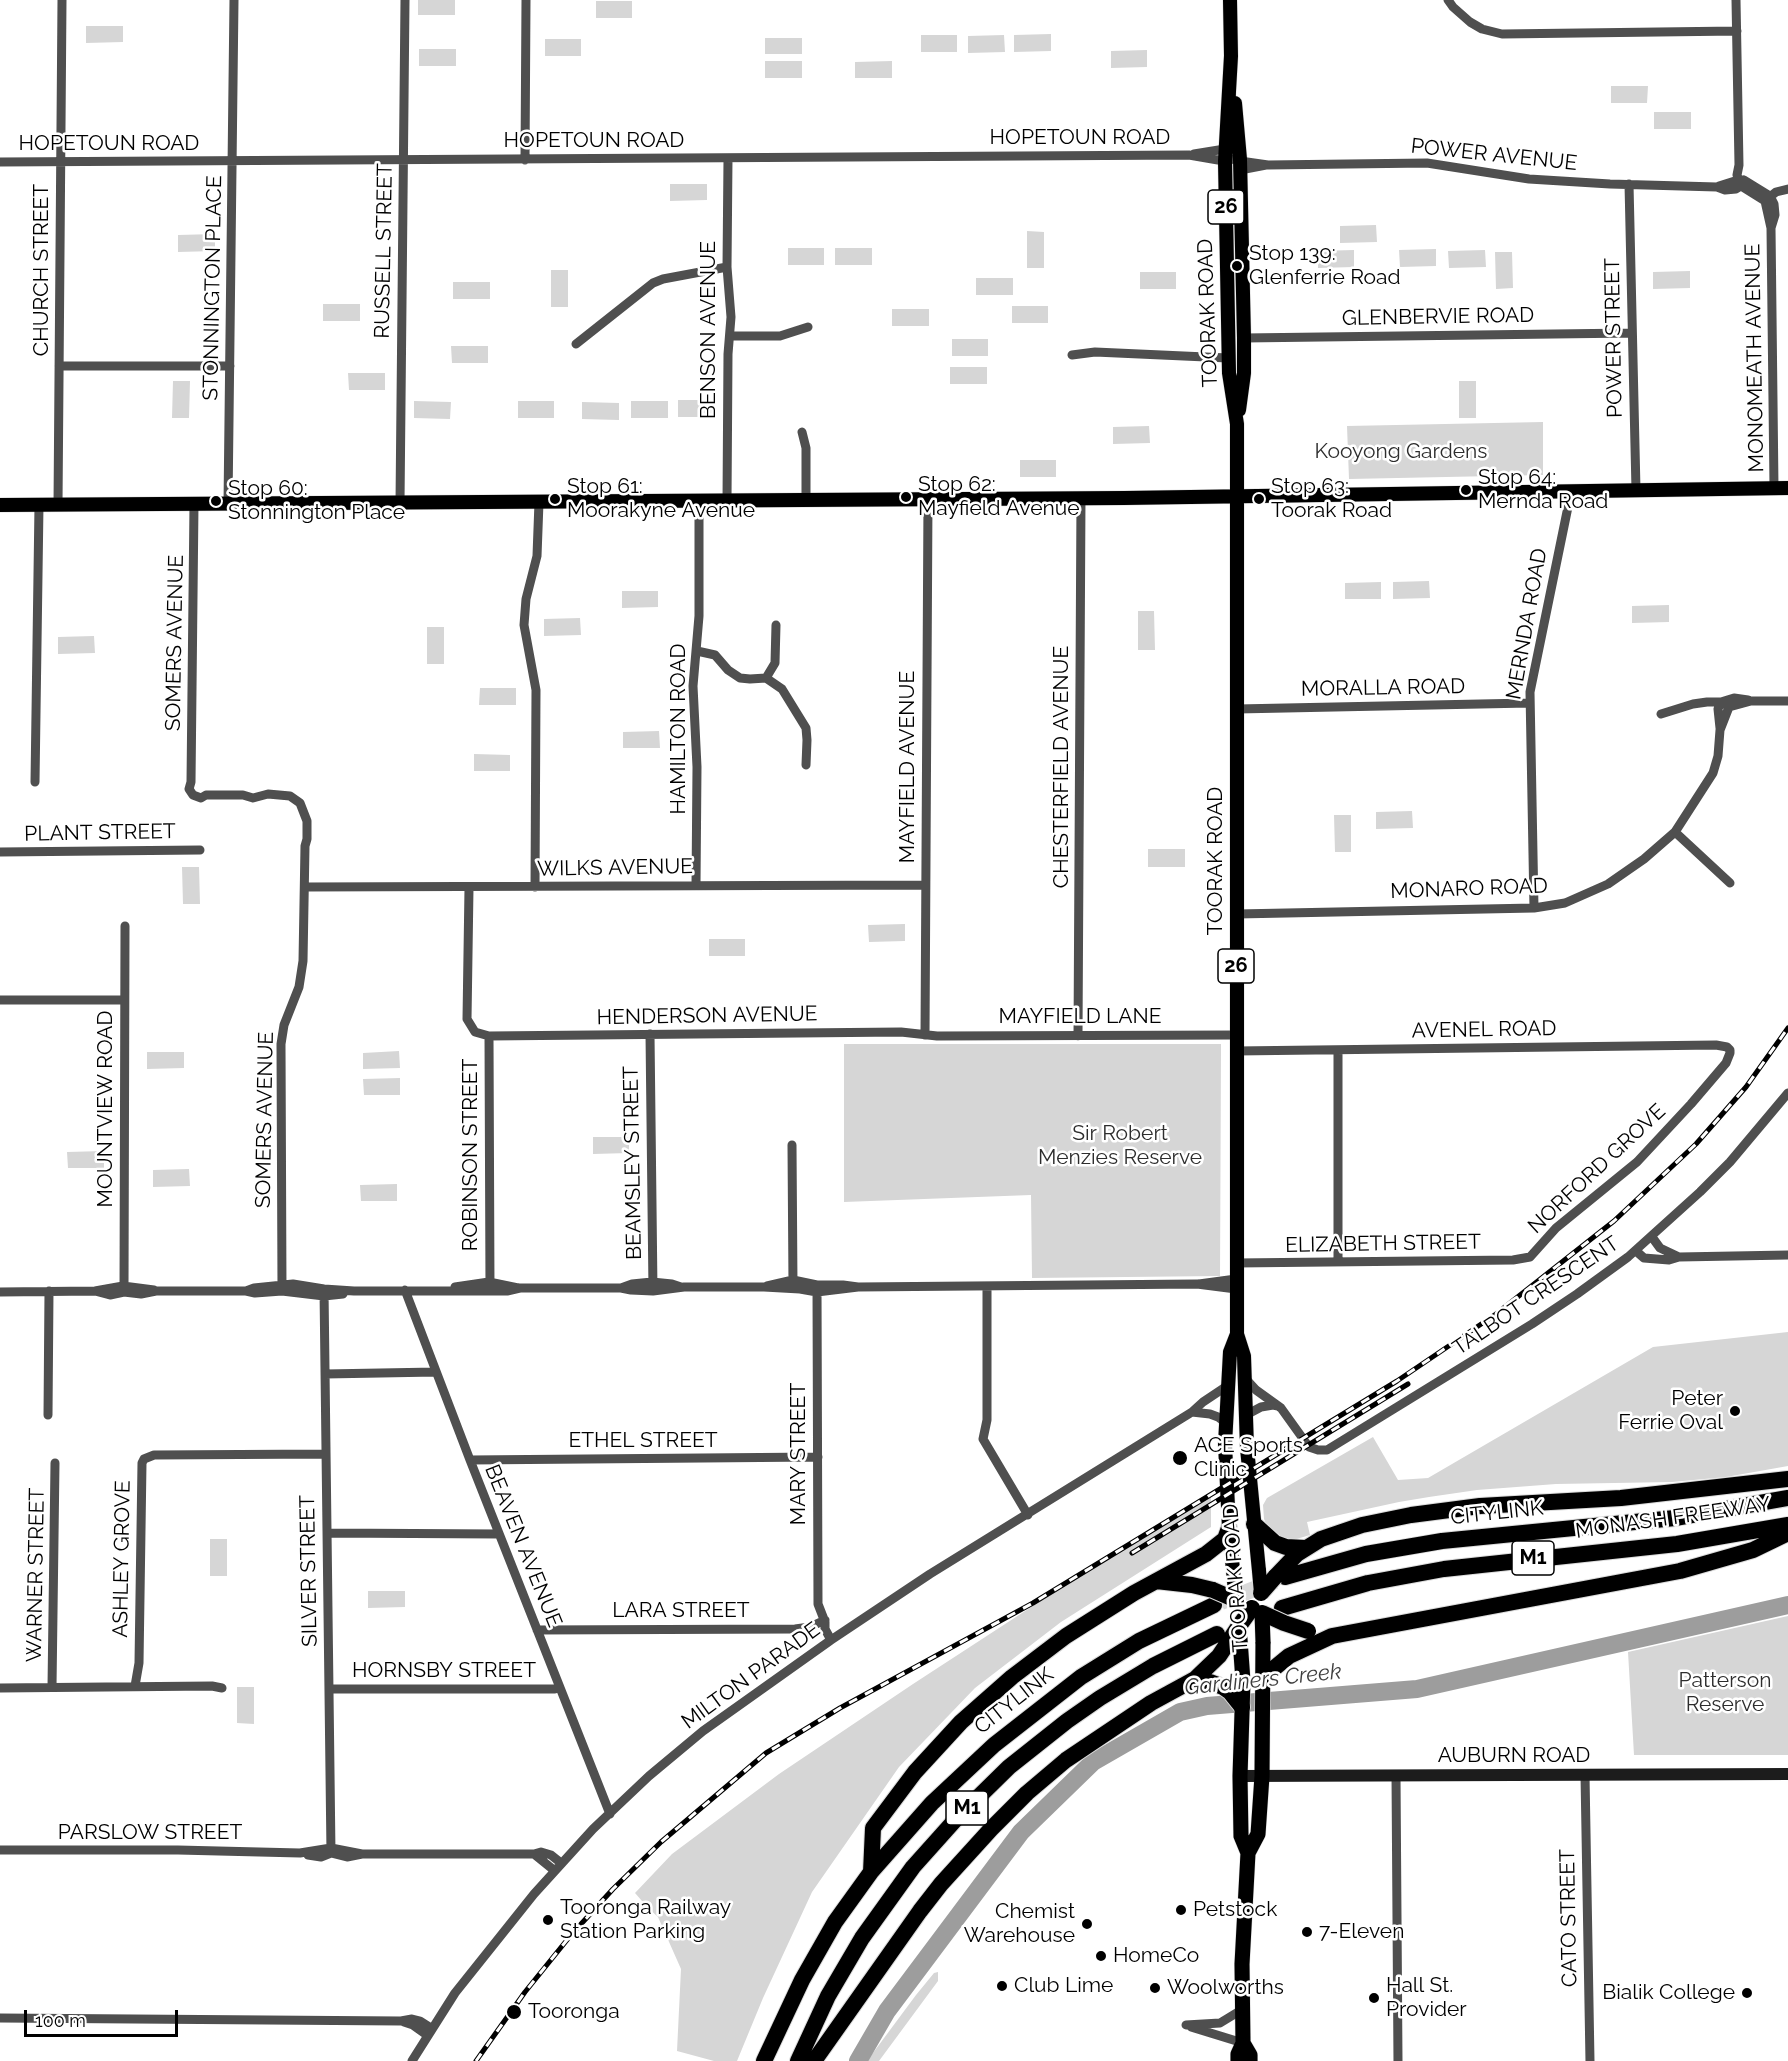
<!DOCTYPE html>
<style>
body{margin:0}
#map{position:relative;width:1788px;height:2061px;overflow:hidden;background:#fff;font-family:Raleway,sans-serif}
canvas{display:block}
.scale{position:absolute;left:24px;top:2010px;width:154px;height:27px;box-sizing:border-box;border:3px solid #000;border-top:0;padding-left:8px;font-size:18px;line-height:21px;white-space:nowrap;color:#000;-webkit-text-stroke:4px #fff;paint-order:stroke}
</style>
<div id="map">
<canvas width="1788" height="2061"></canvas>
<div class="scale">100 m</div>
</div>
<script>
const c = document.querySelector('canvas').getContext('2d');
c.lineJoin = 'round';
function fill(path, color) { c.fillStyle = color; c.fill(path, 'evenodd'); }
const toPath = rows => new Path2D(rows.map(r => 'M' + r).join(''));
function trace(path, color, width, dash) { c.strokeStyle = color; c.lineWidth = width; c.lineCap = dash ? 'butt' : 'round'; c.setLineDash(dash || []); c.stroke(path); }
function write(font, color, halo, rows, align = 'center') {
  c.font = font + ' Raleway,sans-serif'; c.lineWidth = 5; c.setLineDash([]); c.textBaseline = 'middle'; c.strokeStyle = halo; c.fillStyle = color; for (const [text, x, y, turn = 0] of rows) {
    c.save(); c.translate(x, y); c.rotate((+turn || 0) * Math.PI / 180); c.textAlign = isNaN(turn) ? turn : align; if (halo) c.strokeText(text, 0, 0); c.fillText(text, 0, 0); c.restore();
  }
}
const green = toPath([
 [418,0,455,0,455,15,418,15],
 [596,1,632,1,632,18,596,18],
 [86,26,123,26,123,42,86,43],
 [1051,34,1051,51,1014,52,1014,35],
 [921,35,957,35,957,52,921,52],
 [1004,35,1005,52,968,53,968,36],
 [765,38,802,38,802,54,765,54],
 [581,39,581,56,545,56,545,39],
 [419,49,456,49,456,66,419,66],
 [1147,50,1147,67,1111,68,1111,51],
 [765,61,802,61,802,78,765,78],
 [892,61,892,78,855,78,855,62],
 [1611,86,1648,86,1647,103,1611,103],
 [1654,112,1691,112,1691,129,1654,129],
 [670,184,707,184,707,200,670,201],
 [1376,225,1377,242,1340,243,1340,226],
 [1027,231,1044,232,1044,268,1027,268],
 [215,234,215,251,178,252,178,235],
 [788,248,824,248,824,265,788,265],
 [835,248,872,248,872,265,835,265],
 [1436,249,1436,266,1400,267,1399,250],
 [1354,250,1354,267,1318,268,1318,251],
 [1485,250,1486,267,1449,268,1448,251],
 [1495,252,1512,252,1513,288,1496,289],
 [551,270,568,270,568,307,551,307],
 [1690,271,1690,288,1653,289,1653,272],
 [1140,272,1176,272,1176,289,1140,289],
 [976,278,1013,278,1013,295,976,295],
 [453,282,490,282,490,299,453,299],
 [323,304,360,304,360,321,323,321],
 [1012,306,1048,306,1048,323,1012,323],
 [892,309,929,309,929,326,892,326],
 [952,339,988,339,988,356,952,356],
 [451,346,488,346,488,363,452,363],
 [950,367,987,367,987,384,950,384],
 [348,373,385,373,385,390,349,390],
 [173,381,190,381,189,418,172,418],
 [1459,381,1476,381,1476,418,1459,418],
 [678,400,715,400,715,417,678,417],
 [414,401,451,402,450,419,414,418],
 [518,401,554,401,554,418,518,418],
 [631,401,668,401,668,418,631,418],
 [582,402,619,403,619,420,582,419],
 [1543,422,1543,475,1349,479,1347,426],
 [1149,426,1150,443,1113,444,1113,427],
 [1020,460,1056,460,1056,477,1020,477],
 [1429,581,1430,598,1393,599,1393,582],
 [1381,582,1381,599,1345,599,1345,583],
 [622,591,658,591,658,607,622,608],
 [1669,605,1669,622,1632,623,1632,606],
 [1138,611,1154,611,1155,650,1138,650],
 [580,618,581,635,544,636,544,619],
 [427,627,444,627,444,664,427,664],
 [94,636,95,653,58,654,58,637],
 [480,688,516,688,516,705,479,705],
 [659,731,660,748,623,748,623,732],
 [474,754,510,755,510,771,474,771],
 [1412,811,1413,828,1376,829,1376,812],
 [1334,815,1351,815,1351,852,1335,852],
 [1148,849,1185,849,1185,867,1148,867],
 [182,867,199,867,200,904,183,904],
 [905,924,905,941,869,942,868,925],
 [709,939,745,939,745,956,709,956],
 [844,1044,1221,1044,1220,1276,1032,1278,1031,1195,844,1202],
 [399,1051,400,1068,363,1069,363,1053],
 [147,1052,184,1052,184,1068,147,1069],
 [400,1078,400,1095,364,1095,363,1079],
 [593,1137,629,1137,629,1153,593,1154],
 [104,1151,104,1168,68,1168,67,1152],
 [189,1169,190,1186,153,1187,153,1170],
 [397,1184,397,1201,361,1201,360,1185],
 [1788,1332,1788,1466,1726,1477,1672,1482,1556,1484,1477,1490,1429,1497,1399,1502,1307,1522,1310,1535,1293,1540,1287,1540,1278,1536,1266,1524,1264,1519,1263,1505,1267,1498,1373,1437,1398,1480,1428,1478,1653,1347],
 [1211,1495,1211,1527,1061,1622,975,1688,899,1767,812,1892,763,1998,737,2061,714,2061,677,2051,681,1969,658,1917,649,1909,635,1893,672,1854,779,1774,913,1684,1042,1600],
 [210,1539,227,1539,227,1576,210,1576],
 [368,1591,405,1591,405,1607,368,1608],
 [1788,1616,1788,1755,1634,1755,1628,1652],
 [237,1687,254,1687,254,1724,237,1723],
 [938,1972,938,1981,879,2061,867,2061,916,1995,934,1973]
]);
const river = toPath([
 [858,2061,887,2011,1021,1832,1093,1762,1180,1712,1207,1706,1417,1689,1788,1605]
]);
const motorwayTunnel = toPath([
 [1221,1602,1275,1581]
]);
const minor = toPath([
 [1448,0,1453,7,1470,22,1482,29,1502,34,1737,31],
 [1736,0,1739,165,1737,175,1741,186,1765,201],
 [1194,154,1231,148],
 [525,160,526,0],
 [1240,161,1268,165,1427,163,1529,179,1610,184,1717,187,1725,190,1736,189,1741,186,1744,180],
 [0,162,1189,155,1218,160,1240,159],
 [1240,170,1266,165],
 [1629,184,1636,490],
 [1719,186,1738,180,1744,180,1770,196,1774,204,1775,215,1771,228],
 [1766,200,1776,192,1788,189],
 [1765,201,1771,228,1774,488],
 [730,336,780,336,808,327],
 [1244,338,1632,333],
 [576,344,653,283,663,279,727,267],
 [1072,355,1095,352,1228,358],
 [59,366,230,366],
 [802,432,806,448,806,500],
 [727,500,728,354,731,317,727,267,728,159],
 [400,503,405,0],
 [194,504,191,782,189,789,193,795,201,798,206,795,243,795,253,798,268,794,290,796,300,803,307,821,307,839,305,846,303,961,299,987,284,1025,281,1044,282,1291],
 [228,504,234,0],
 [58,505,62,0],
 [697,651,715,655,728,670,740,678,750,679,766,678,782,689,806,728,807,740,806,765],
 [766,678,775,663,776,625],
 [1237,709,1529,703],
 [1661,714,1693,704,1707,702,1721,702,1729,707],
 [1720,728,1718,709,1721,702,1734,698,1748,700],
 [35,782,39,505],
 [1675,832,1730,883],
 [0,852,200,850],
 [696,885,697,767,693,686,699,616,699,501],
 [305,887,925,885],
 [535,887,536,690,524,625,526,599,537,556,539,502],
 [469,888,467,1019,475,1032,489,1036,490,1291],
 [1534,908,1530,692,1569,502,1569,491],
 [1237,914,1534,908,1565,903,1608,884,1644,859,1675,832,1713,773,1718,756,1720,730,1729,707,1751,701,1788,701],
 [0,1000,124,1000],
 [650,1034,653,1291],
 [925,1035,928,499],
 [489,1036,901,1032,937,1036,1236,1035],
 [1078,1036,1081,498],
 [1338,1050,1338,1262],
 [1236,1051,1716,1045,1727,1047,1730,1050,1730,1053,1726,1063,1691,1104,1637,1162,1556,1228,1530,1257,1513,1260,1236,1263],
 [792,1145,793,1286],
 [1652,1237,1660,1248,1679,1257],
 [1636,1251,1644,1258,1669,1260,1679,1257,1788,1255],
 [1199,1284,1236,1279],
 [767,1286,793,1280,817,1285,843,1285,858,1287,1197,1284,1236,1289],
 [455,1287,489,1282,518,1288],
 [817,1287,818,1604,825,1622,825,1629,831,1640],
 [987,1287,987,1420,983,1439,1028,1515],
 [621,1288,632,1284,652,1282,672,1284,681,1287],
 [324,1289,331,1853],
 [405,1290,470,1460,610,1814],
 [95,1291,110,1295,124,1292,141,1294,156,1291,246,1291,255,1293,282,1291,324,1296,343,1294],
 [246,1291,254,1288,293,1284,324,1289,354,1291,507,1291,520,1288,621,1288,631,1290,653,1291,684,1287,764,1287,800,1289,817,1292,858,1287],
 [0,1292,95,1291,123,1286,154,1290],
 [124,1292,125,926],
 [325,1374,436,1372],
 [1245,1378,1256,1390,1281,1408,1309,1447,1318,1450,1327,1450,1532,1324,1577,1294,1628,1257,1700,1192,1730,1162,1788,1093],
 [1192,1412,1210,1414,1218,1417,1226,1423],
 [48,1415,49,1291],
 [1246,1415,1261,1407,1273,1405,1278,1406],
 [470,1460,818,1457],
 [327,1533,499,1534],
 [537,1630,795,1629,810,1627,825,1620],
 [135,1686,139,1663,142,1463,144,1459,154,1455,326,1454],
 [52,1687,55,1463],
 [0,1688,212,1686,222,1688],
 [329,1689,555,1689,559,1688],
 [1396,1775,1398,2061],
 [1585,1775,1590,2061],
 [0,1850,178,1850,300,1853,331,1848,362,1854],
 [534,1854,555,1871],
 [308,1855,321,1857,331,1853,347,1857,362,1854,534,1854,541,1852,551,1855,561,1863],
 [0,2018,401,2021,412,2019,420,2021,431,2028],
 [404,2022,413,2025,427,2035],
 [1186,2025,1220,2023,1243,2009],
 [1191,2027,1243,2043],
 [412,2061,455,1993,534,1894,593,1829,649,1776,703,1731,831,1640,930,1574,1192,1412,1203,1402,1227,1386]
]);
const secondary = toPath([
 [1240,1776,1788,1774]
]);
const primary = toPath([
 [1230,0,1231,56,1225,161,1229,373,1237,424,1237,1334,1244,1356,1247,1448,1259,1571],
 [1235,103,1240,159,1244,338,1244,373,1239,410],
 [0,505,1124,498,1788,488],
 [1234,1581,1229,1528,1225,1444,1230,1352,1237,1334]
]);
const trunk = toPath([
 [1239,1626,1243,1681,1240,1776,1241,1836,1248,1853],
 [1243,2043,1250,2055,1250,2061],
 [1238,2061,1238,2054,1243,2043,1242,1964,1248,1853,1258,1834,1262,1776,1263,1642]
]);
const motorway = toPath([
 [1254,1524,1275,1543,1286,1547,1305,1548],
 [1275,1577,1297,1554,1321,1539,1362,1525,1411,1515,1480,1506,1621,1498,1788,1479],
 [1285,1577,1366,1554,1442,1541,1675,1518,1788,1498],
 [1156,1581,1192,1585,1213,1590],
 [1282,1608,1368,1583,1444,1569,1677,1544,1788,1525],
 [1195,1679,1210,1682,1223,1687,1230,1692,1242,1707],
 [1264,1681,1272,1670,1289,1656,1332,1636,1680,1571,1753,1550,1788,1533],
 [871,1872,873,1828,915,1772,961,1722,1012,1677,1066,1636,1134,1593,1206,1554,1225,1539,1229,1528],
 [764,2061,802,1980,835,1922,871,1872,932,1803,994,1745,1081,1677,1139,1641,1214,1605],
 [798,2061,828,1996,862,1938,913,1867,956,1819,1009,1767,1067,1721,1100,1698,1153,1666,1217,1634],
 [814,2061,920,1911,941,1884,991,1829,1027,1793,1066,1760,1151,1703,1195,1679,1219,1656,1239,1626]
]);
const tram = toPath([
 [1218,498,1229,494,1236,487,1240,477,1241,465,1233,0],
 [0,508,1081,501,1788,490]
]);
const rail = toPath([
 [1132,1553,1408,1384],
 [476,2061,525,1992,571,1935,613,1889,661,1842,766,1753,840,1708,1033,1603,1397,1381,1496,1314,1614,1221,1696,1144,1746,1087,1788,1028]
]);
const primaryBridge = toPath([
 [1259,1571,1261,1593],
 [1234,1581,1236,1600]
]);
const trunkBridge = toPath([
 [1262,1613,1263,1642]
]);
const motorwayBridge = toPath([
 [1213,1590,1236,1600],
 [1261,1593,1275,1577],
 [1262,1613,1284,1623,1308,1631],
 [1239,1626,1252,1608]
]);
const markers = [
 [1237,266,6,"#000"],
 [1466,490,6,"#000"],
 [906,497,6,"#000"],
 [555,499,6,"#000"],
 [1259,499,6,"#000"],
 [216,501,6,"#000"],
 [1735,1411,6,"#000"],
 [1180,1458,8,"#000"],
 [1181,1910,6,"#000"],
 [548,1920,6,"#000"],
 [1087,1924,6,"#000"],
 [1307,1932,6,"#000"],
 [1101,1956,6,"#000"],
 [1002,1986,6,"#000"],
 [1155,1988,6,"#000"],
 [1747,1993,6,"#000"],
 [1374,1998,6,"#000"],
 [514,2012,8,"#000"]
];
const shields = [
 [1226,207,36],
 [1236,966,36],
 [1533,1558,42],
 [967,1808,42]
];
const shieldNames = [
 ["26",1226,207],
 ["26",1236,966],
 ["M1",1533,1558],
 ["M1",967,1808]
];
const streetNames = [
 ["HOPETOUN ROAD",1080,138],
 ["HOPETOUN ROAD",594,141],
 ["HOPETOUN ROAD",109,144],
 ["POWER AVENUE",1494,155,6],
 ["RUSSELL STREET",384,251,-89],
 ["CHURCH STREET",42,270,-90],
 ["STONNINGTON PLACE",213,288,-89],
 ["TOORAK ROAD",1208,313,-92],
 ["GLENBERVIE ROAD",1438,317,-1],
 ["BENSON AVENUE",709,330,-90],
 ["POWER STREET",1614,338,-91],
 ["MONOMEATH AVENUE",1755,358,-91],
 ["MERNDA ROAD",1527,624,-80],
 ["SOMERS AVENUE",175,643,-89],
 ["MORALLA ROAD",1383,688,-1],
 ["HAMILTON ROAD",679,729,-90],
 ["MAYFIELD AVENUE",908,767,-90],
 ["CHESTERFIELD AVENUE",1062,767,-90],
 ["PLANT STREET",100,833,-1],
 ["TOORAK ROAD",1216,861,-90],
 ["WILKS AVENUE",615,868,-1],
 ["MONARO ROAD",1469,889,-2],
 ["HENDERSON AVENUE",707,1016,-1],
 ["MAYFIELD LANE",1080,1017],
 ["AVENEL ROAD",1484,1030,-1],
 ["MOUNTVIEW ROAD",106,1109,-90],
 ["SOMERS AVENUE",265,1120,-89],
 ["ROBINSON STREET",471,1155,-90],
 ["BEAMSLEY STREET",633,1163,-91],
 ["NORFORD GROVE",1597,1169,-43],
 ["ELIZABETH STREET",1383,1244,-1],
 ["TALBOT CRESCENT",1536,1296,-34],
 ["ETHEL STREET",643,1441],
 ["MARY STREET",799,1454,-90],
 ["CITYLINK",1497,1513,-6],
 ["MONASH FREEWAY",1673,1518,-8],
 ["BEAVEN AVENUE",523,1546,68],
 ["ASHLEY GROVE",122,1559,-89],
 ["SILVER STREET",309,1571,-91],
 ["WARNER STREET",36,1575,-89],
 ["TOORAK ROAD",1236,1578,-94],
 ["LARA STREET",681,1611],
 ["HORNSBY STREET",444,1671],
 ["MILTON PARADE",751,1676,-36],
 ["CITYLINK",1014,1701,-38],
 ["AUBURN ROAD",1514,1756],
 ["PARSLOW STREET",150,1833],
 ["CATO STREET",1569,1918,-91]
];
const poiNames = [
 ["Stop 139:",1249,254],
 ["Glenferrie Road",1249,278],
 ["Stop 64:",1478,478],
 ["Mernda Road",1478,502],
 ["Stop 62:",918,485],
 ["Mayfield Avenue",918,509],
 ["Stop 61:",567,487],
 ["Moorakyne Avenue",567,511],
 ["Stop 63:",1271,487],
 ["Toorak Road",1271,511],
 ["Stop 60:",228,489],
 ["Stonnington Place",228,513],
 ["Peter",1723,1399,"right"],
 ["Ferrie Oval",1723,1423,"right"],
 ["ACE Sports",1194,1446],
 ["Clinic",1194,1470],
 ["Tooronga Railway",560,1908],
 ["Station Parking",560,1932],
 ["Petstock",1193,1910],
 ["Chemist",1075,1912,"right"],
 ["Warehouse",1075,1936,"right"],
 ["7-Eleven",1319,1932],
 ["HomeCo",1113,1956],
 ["Club Lime",1014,1986],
 ["Hall St.",1386,1986],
 ["Provider",1386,2010],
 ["Woolworths",1167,1988],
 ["Bialik College",1735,1993,"right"],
 ["Tooronga",528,2012]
];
const parkNames = [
 ["Kooyong Gardens",1401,452],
 ["Sir Robert",1120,1134],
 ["Menzies Reserve",1120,1158],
 ["Patterson",1725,1681],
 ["Reserve",1725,1705]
];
const waterNames = [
 ["Gardiners Creek",1263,1680,-6]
];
fill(green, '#d6d6d6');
trace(river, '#9d9d9d', 18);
trace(motorwayTunnel, '#d9d9d9', 16, [16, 8]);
trace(primary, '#dbdbdb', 15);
trace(trunk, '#dbdbdb', 16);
trace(motorway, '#dbdbdb', 18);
trace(minor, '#4f4f4f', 9);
trace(secondary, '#1c1c1c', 12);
trace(primary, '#000', 14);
trace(trunk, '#000', 15);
trace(motorway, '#000', 16);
trace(tram, '#000', 1.5);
trace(rail, '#000', 5);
trace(rail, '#fff', 3, [9]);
trace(primaryBridge, '#dbdbdb', 15, []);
trace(trunkBridge, '#dbdbdb', 16, []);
trace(motorwayBridge, '#dbdbdb', 18, []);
trace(primaryBridge, '#000', 14);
trace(trunkBridge, '#000', 15);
trace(motorwayBridge, '#000', 16);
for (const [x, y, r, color] of markers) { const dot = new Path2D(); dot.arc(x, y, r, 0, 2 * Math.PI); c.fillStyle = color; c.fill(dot); trace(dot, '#fff', 2); }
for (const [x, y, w] of shields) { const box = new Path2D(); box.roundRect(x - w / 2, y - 17, w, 34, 4.5); c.fillStyle = '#fff'; c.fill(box); trace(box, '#000', 1.5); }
write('bold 20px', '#000', null, shieldNames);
write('21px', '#000', '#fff', streetNames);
write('21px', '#000', '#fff', poiNames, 'left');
write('21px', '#2d2d2d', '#fff', parkNames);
write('italic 22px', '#3e3e3e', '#fff', waterNames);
</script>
